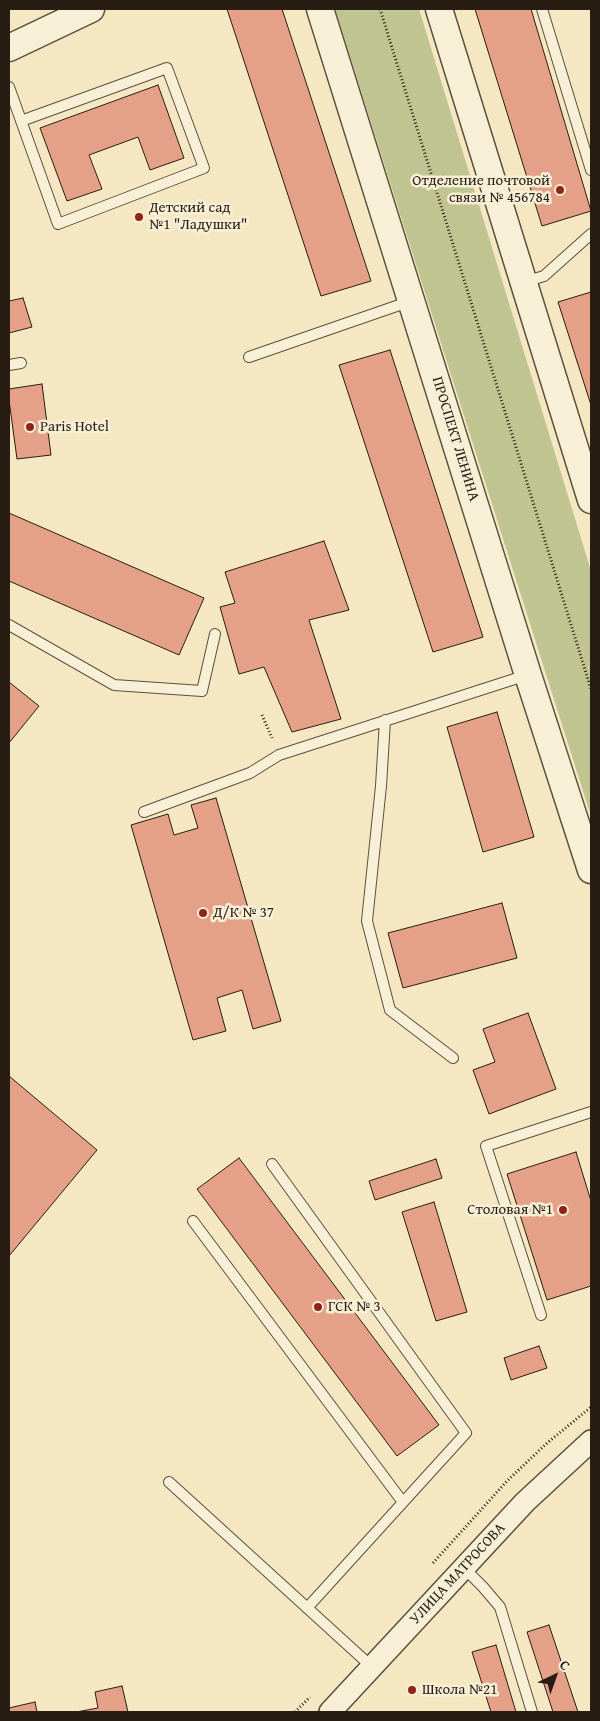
<!DOCTYPE html>
<meta charset="utf-8">
<style>
body{margin:0}
#map{position:relative;width:600px;height:1721px;overflow:hidden;background:#f4e7c2;font-family:"Gentium Book Plus",serif}
canvas{display:block}
.frame{position:absolute;inset:0;border:10px solid #281d13;pointer-events:none}
.north{position:absolute;left:530px;top:1651px;width:50px;height:50px;-webkit-text-stroke:4px #f8efd7;paint-order:stroke;rotate:42deg;font-size:14px;font-weight:700;line-height:20px;text-align:center;color:#281d13}
.north::after{content:'';display:block;margin:auto;width:18px;height:22px;background:#281d13;clip-path:polygon(50% 0,100% 100%,50% 72%,0 100%)}
</style>
<div id="map">
<canvas width="600" height="1721"></canvas>
<div class="frame"></div>
<div class="north">С</div>
</div>
<script>
const c = document.querySelector('canvas').getContext('2d');
c.lineJoin = 'round';
function fill(path, color) { c.fillStyle = color; c.fill(path, 'evenodd'); }
const toPath = rows => new Path2D(rows.map(r => 'M' + r).join(''));
function trace(path, color, width, dash) { c.strokeStyle = color; c.lineWidth = width; c.lineCap = dash ? 'butt' : 'round'; c.setLineDash(dash || []); c.stroke(path); }
function write(font, color, halo, rows, align = 'center') {
  c.font = font + ' "Gentium Book Plus",serif'; c.lineWidth = 5; c.setLineDash([]); c.textBaseline = 'middle'; c.strokeStyle = halo; c.fillStyle = color; for (const [text, x, y, turn = 0] of rows) {
    c.save(); c.translate(x, y); c.rotate((+turn || 0) * Math.PI / 180); c.textAlign = isNaN(turn) ? turn : align; if (halo) c.strokeText(text, 0, 0); c.fillText(text, 0, 0); c.restore();
  }
}
const green = toPath([
 [335,9,419,9,591,571,591,816]
]);
const building = toPath([
 [227,9,282,9,371,281,321,296,227,9],
 [475,9,531,9,591,211,542,226,475,9],
 [158,85,184,158,150,170,138,137,89,155,102,189,67,201,40,128,158,85],
 [591,292,591,405,558,302,591,292],
 [23,298,32,327,9,333,9,301,23,298],
 [390,350,483,637,433,652,339,365,390,350],
 [42,384,51,455,17,459,9,400,9,389,42,384],
 [9,513,204,598,179,655,9,581,9,513],
 [324,541,349,610,309,620,341,719,292,732,264,667,239,674,220,607,235,603,225,572,324,541],
 [9,682,39,706,9,743,9,682],
 [497,712,534,837,483,852,447,727,497,712],
 [216,798,281,1021,253,1029,242,990,217,998,226,1031,193,1040,131,825,168,814,174,835,198,828,191,805,216,798],
 [502,903,517,958,403,988,388,933,502,903],
 [528,1013,556,1089,489,1114,473,1070,495,1062,483,1029,528,1013],
 [9,1076,97,1150,9,1256,9,1076],
 [576,1152,591,1201,591,1286,547,1300,507,1174,576,1152],
 [239,1158,439,1425,397,1456,197,1189,239,1158],
 [436,1159,442,1178,375,1200,369,1181,436,1159],
 [434,1202,467,1312,436,1321,402,1212,434,1202],
 [539,1346,547,1368,511,1380,504,1358,539,1346],
 [549,1625,578,1712,553,1712,527,1632,549,1625],
 [496,1645,516,1712,491,1712,472,1652,496,1645],
 [122,1686,128,1712,76,1712,98,1708,95,1692,122,1686],
 [35,1702,37,1712,9,1712,9,1708,35,1702]
]);
const path = toPath([
 [380,9,591,689],
 [262,715,272,738],
 [433,1563,507,1481,546,1444,591,1407],
 [295,1712,310,1697]
]);
const service = toPath([
 [542,9,591,170],
 [9,87,58,224,204,168,167,68,21,121],
 [524,282,544,276,591,234],
 [249,357,411,301],
 [9,365,21,363],
 [9,625,114,685,202,691,215,634],
 [385,720,381,786,367,921,390,1010,453,1058],
 [144,812,250,773,279,755,527,675],
 [272,1164,466,1433,307,1608],
 [193,1221,402,1501],
 [541,1315,486,1146,591,1112],
 [169,1482,372,1667],
 [464,1568,483,1587,500,1607,532,1712]
]);
const minor = toPath([
 [330,1712,525,1502,591,1441]
]);
const tertiary = toPath([
 [320,9,528,675,591,870],
 [439,9,591,500],
 [9,48,91,9]
]);
const markers = [
 [560,190,5,"#8f2418"],
 [139,217,5,"#8f2418"],
 [30,427,5,"#8f2418"],
 [203,913,5,"#8f2418"],
 [563,1210,5,"#8f2418"],
 [318,1307,5,"#8f2418"],
 [412,1690,5,"#8f2418"]
];
const poiNames = [
 ["Отделение почтовой",550,181,"right"],
 ["связи № 456784",550,198,"right"],
 ["Детский сад",149,208],
 ["№1 \"Ладушки\"",149,225],
 ["Paris Hotel",40,427],
 ["Д/К № 37",213,913],
 ["Столовая №1",553,1210,"right"],
 ["ГСК № 3",328,1307],
 ["Школа №21",422,1690]
];
const streetNames = [
 ["ПРОСПЕКТ ЛЕНИНА",455,439,73],
 ["УЛИЦА МАТРОСОВА",458,1574,-47]
];
fill(green, '#bfc491');
fill(building, '#e5a088');
trace(building, '#281d13', 1);
trace(service, '#5b503f', 12);
trace(minor, '#5b503f', 24);
trace(tertiary, '#5b503f', 29);
trace(path, '#281d13', 3, [1, 2.5]);
trace(service, '#f8efd7', 10);
trace(minor, '#f8efd7', 21);
trace(tertiary, '#f8efd7', 26);
for (const [x, y, r, color] of markers) { const dot = new Path2D(); dot.arc(x, y, r, 0, 2 * Math.PI); c.fillStyle = color; c.fill(dot); trace(dot, '#f8efd7', 2); }
write('15px', '#281d13', '#f8efd7', poiNames, 'left');
write('15px', '#281d13', '#f8efd7', streetNames);
</script>
